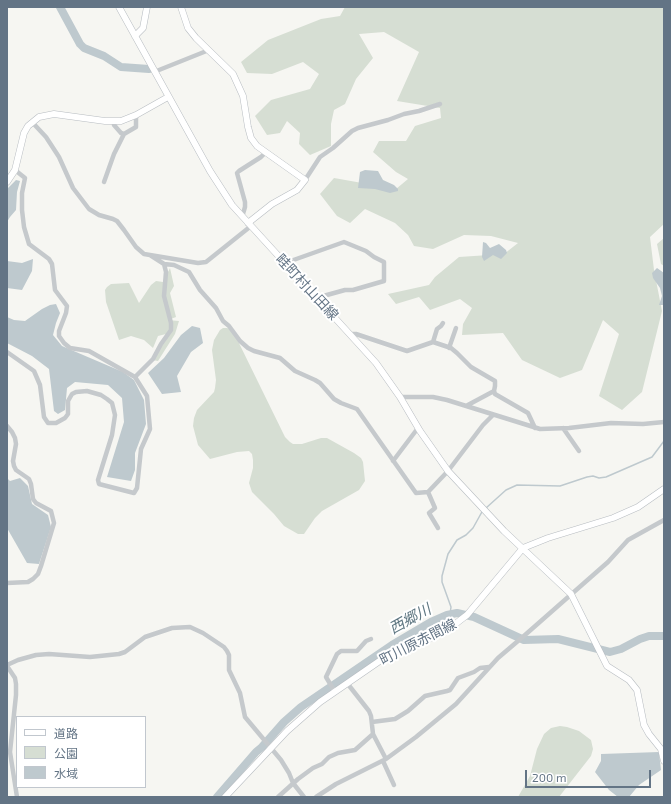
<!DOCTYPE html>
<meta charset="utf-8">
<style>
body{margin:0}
#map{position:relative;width:671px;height:804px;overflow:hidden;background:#f6f6f2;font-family:"Exo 2","Noto Sans JP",sans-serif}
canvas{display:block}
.frame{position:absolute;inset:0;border:8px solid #637485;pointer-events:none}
.legend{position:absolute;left:16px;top:716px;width:130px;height:72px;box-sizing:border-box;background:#fff;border:1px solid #c1c7ce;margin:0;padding:5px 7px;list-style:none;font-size:12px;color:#637485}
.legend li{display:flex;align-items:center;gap:8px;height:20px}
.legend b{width:20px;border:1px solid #c1c7ce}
.scale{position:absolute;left:525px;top:770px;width:126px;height:18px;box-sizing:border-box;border:2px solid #637485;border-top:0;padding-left:5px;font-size:12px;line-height:14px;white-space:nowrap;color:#637485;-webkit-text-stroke:3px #fff;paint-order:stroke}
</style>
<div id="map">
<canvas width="671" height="804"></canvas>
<div class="frame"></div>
<ul class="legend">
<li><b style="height:5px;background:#fff"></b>道路</li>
<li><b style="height:11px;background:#d6ded3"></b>公園</li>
<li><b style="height:11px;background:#bec9ce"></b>水域</li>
</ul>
<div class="scale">200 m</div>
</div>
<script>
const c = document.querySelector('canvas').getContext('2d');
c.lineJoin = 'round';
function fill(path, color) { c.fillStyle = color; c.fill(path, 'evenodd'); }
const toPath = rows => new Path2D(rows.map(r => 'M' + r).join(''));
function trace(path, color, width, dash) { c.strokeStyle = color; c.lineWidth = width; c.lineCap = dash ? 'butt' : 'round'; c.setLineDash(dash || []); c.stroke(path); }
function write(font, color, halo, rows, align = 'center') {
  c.font = font + ' "Exo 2","Noto Sans JP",sans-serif'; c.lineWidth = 4; c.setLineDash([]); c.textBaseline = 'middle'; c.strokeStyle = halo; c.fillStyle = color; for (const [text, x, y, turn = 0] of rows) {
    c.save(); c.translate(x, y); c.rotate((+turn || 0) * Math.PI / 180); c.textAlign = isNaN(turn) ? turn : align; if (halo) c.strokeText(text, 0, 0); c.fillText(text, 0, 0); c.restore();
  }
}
const green = toPath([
 [345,7,664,7,664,224,650,237,654,270,662,311,642,392,622,410,599,396,619,334,603,320,582,370,560,378,522,360,503,333,462,335,463,324,472,308,460,299,430,310,419,297,396,304,388,294,429,285,435,277,459,257,504,254,518,243,491,236,464,235,433,249,414,246,408,235,395,223,365,209,350,223,337,216,320,194,334,178,396,189,408,179,396,172,373,152,379,141,406,141,415,126,441,118,440,108,397,101,419,52,384,32,359,34,373,58,356,79,345,104,334,110,331,124,331,146,310,155,299,144,300,133,287,121,280,133,267,135,255,116,271,100,310,89,319,74,303,62,272,74,247,73,241,62,268,40,321,19,340,16],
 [664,238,664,266,661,264,657,244],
 [170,268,174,286,170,293,176,317,168,320,179,321,175,334,158,361,152,360,166,334,158,336,153,348,144,340,131,336,119,340,106,302,105,290,107,287,111,284,129,283,139,303,151,285,156,281,163,282],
 [223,328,227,328,231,329,236,337,285,437,290,442,293,444,302,444,321,438,327,438,354,453,361,458,363,462,365,481,359,490,322,511,315,518,304,534,298,534,284,526,274,514,252,492,249,483,253,468,253,460,252,454,249,451,237,452,210,459,198,445,193,426,194,418,197,410,214,392,215,388,216,380,212,350,214,340,220,330],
 [560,726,567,727,579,731,591,740,593,749,591,756,559,797,518,797,530,776,537,749,544,734,551,728]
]);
const water = toPath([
 [365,170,378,171,383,180,394,185,398,189,398,191,390,193,375,189,358,188,360,172],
 [16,180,20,181,17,192,16,210,10,217,7,222,7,189],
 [483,242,486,243,490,248,499,244,506,250,507,253,501,259,493,255,484,261,482,257],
 [33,259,32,271,22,290,7,288,7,261,22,263],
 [657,268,664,273,664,305,659,305,662,296,660,288,653,278,652,273],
 [56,304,60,313,56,323,53,335,62,346,123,372,134,380,144,400,146,424,135,453,135,470,131,481,107,477,124,422,122,398,108,385,75,382,67,388,65,410,58,414,54,411,49,369,32,356,7,343,7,317,14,320,25,321,42,309,50,305],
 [192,326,200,328,203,343,191,352,177,376,181,392,162,394,148,373,164,358,181,335],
 [7,478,10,481,20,478,28,486,32,504,48,515,51,527,39,564,27,563,7,528],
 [659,752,661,770,639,785,629,797,618,797,609,790,595,772,601,761,601,754]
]);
const stream = toPath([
 [486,508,506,490,517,485,560,486,587,477,593,476,599,478,606,477,652,457,664,441],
 [450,614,451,607,442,582,442,576,448,554,457,540,466,535,473,528,483,510]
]);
const river = toPath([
 [60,7,80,44,84,48,104,56,121,67,149,69],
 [217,797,256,752,262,747,284,722,301,707,392,645,431,622,447,615,457,613,474,617,524,640,558,639,610,652,621,649,640,639,649,636,664,636]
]);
const street = toPath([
 [154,72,209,50],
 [32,122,46,137,59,157,73,188,89,209,99,215,113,219,117,221,124,230,136,247,144,254,198,263,206,262,251,226],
 [114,122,114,125,121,133,124,134,136,127,136,115],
 [305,180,320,157,333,148,352,131,358,128,388,120,404,114,419,111,440,104],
 [104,182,114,154,124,134],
 [242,217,245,207,245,202,237,173,239,171,261,157,266,152],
 [150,255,164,264,174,265,189,272,200,290,216,308,223,321,229,326,240,341,248,348,254,351,280,358,295,371,315,380,320,383,334,399,341,403,357,409,416,493,428,492,448,471,483,425,493,415],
 [285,263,344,242,366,251,374,257,384,262,384,281,353,290,345,290,316,298],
 [351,334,356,334,407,351,433,342,451,348,457,353,471,367,495,381,495,386,494,391,495,394,528,413,535,428],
 [433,342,437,329,441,326,443,323],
 [449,348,456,328],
 [7,352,34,371,40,385,44,417,48,423,56,423,65,418,68,414,68,401,72,394,76,392,87,391,101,395,107,399,112,403,115,415,112,435,98,480,99,484,134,493,137,488,141,449,150,429,147,396,135,377,89,351,70,348,64,343,59,336,59,331,66,313,67,306,55,290,52,264,49,259,29,244,24,227,22,210,22,193,25,178,15,170],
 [135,377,153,359,161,344,171,330,171,323,164,296,166,272,164,264],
 [400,397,433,397,447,400,540,429,569,428,611,423,643,424,664,422],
 [466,406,494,391],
 [7,426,12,432,15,438,16,444,13,461,14,466,16,470,29,479,31,484,33,499,36,503,51,511,54,523,41,566,38,574,33,579,28,582,7,583],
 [563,428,579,451],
 [393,461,418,428],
 [428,492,435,508,429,513,438,528],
 [7,665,18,660,36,655,49,654,90,657,119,654,125,652,145,637,172,628,190,627,203,633,224,647,227,651,229,655,229,670,240,693,245,717,281,760,289,773,293,783,304,797],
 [7,666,15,678,16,684,16,695,10,752,17,797],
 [347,683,369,711,371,716,373,734,386,759],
 [335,692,326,677,337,654,341,651,357,651,366,641,371,639],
 [372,722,395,719,408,711,425,696,447,691,450,690,458,678,474,672,480,668,489,667],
 [383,761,394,785],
 [278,797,298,779,313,768,322,764,329,757,338,753,355,750,373,734],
 [316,797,336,784,386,759,416,737,456,704,498,658,525,635,608,562,628,540,664,520]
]);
const secondary = toPath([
 [119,7,210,171,232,205,376,363,400,397,420,431,448,471,504,531,571,594,607,666,629,680,637,690,644,725,649,734,661,749,664,761],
 [181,7,188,28,196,38,233,74,243,96,248,127,251,138,257,146,305,180,297,190,272,204,248,223],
 [135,36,143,28,147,7],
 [7,182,15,170,24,133,28,126,39,117,54,114,105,121,121,121,136,115,168,97],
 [225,797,287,731,320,702,381,660,440,634,450,628,467,615,523,548,548,538,613,518,638,507,664,489]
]);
const streetNames = [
 ["畦町村山田線",307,287,47],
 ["町川原赤間線",418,642,-27]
];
const waterNames = [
 ["西郷川",410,619,-29]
];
fill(green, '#d6ded3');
fill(water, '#bec9ce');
trace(stream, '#bec9ce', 1.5);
trace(river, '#bec9ce', 8);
trace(secondary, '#b7bcc1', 7);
trace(street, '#c5c9cc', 4.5);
trace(secondary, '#fff', 6);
write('14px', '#637485', '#fff', streetNames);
write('italic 15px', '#5f7782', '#fff', waterNames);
</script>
